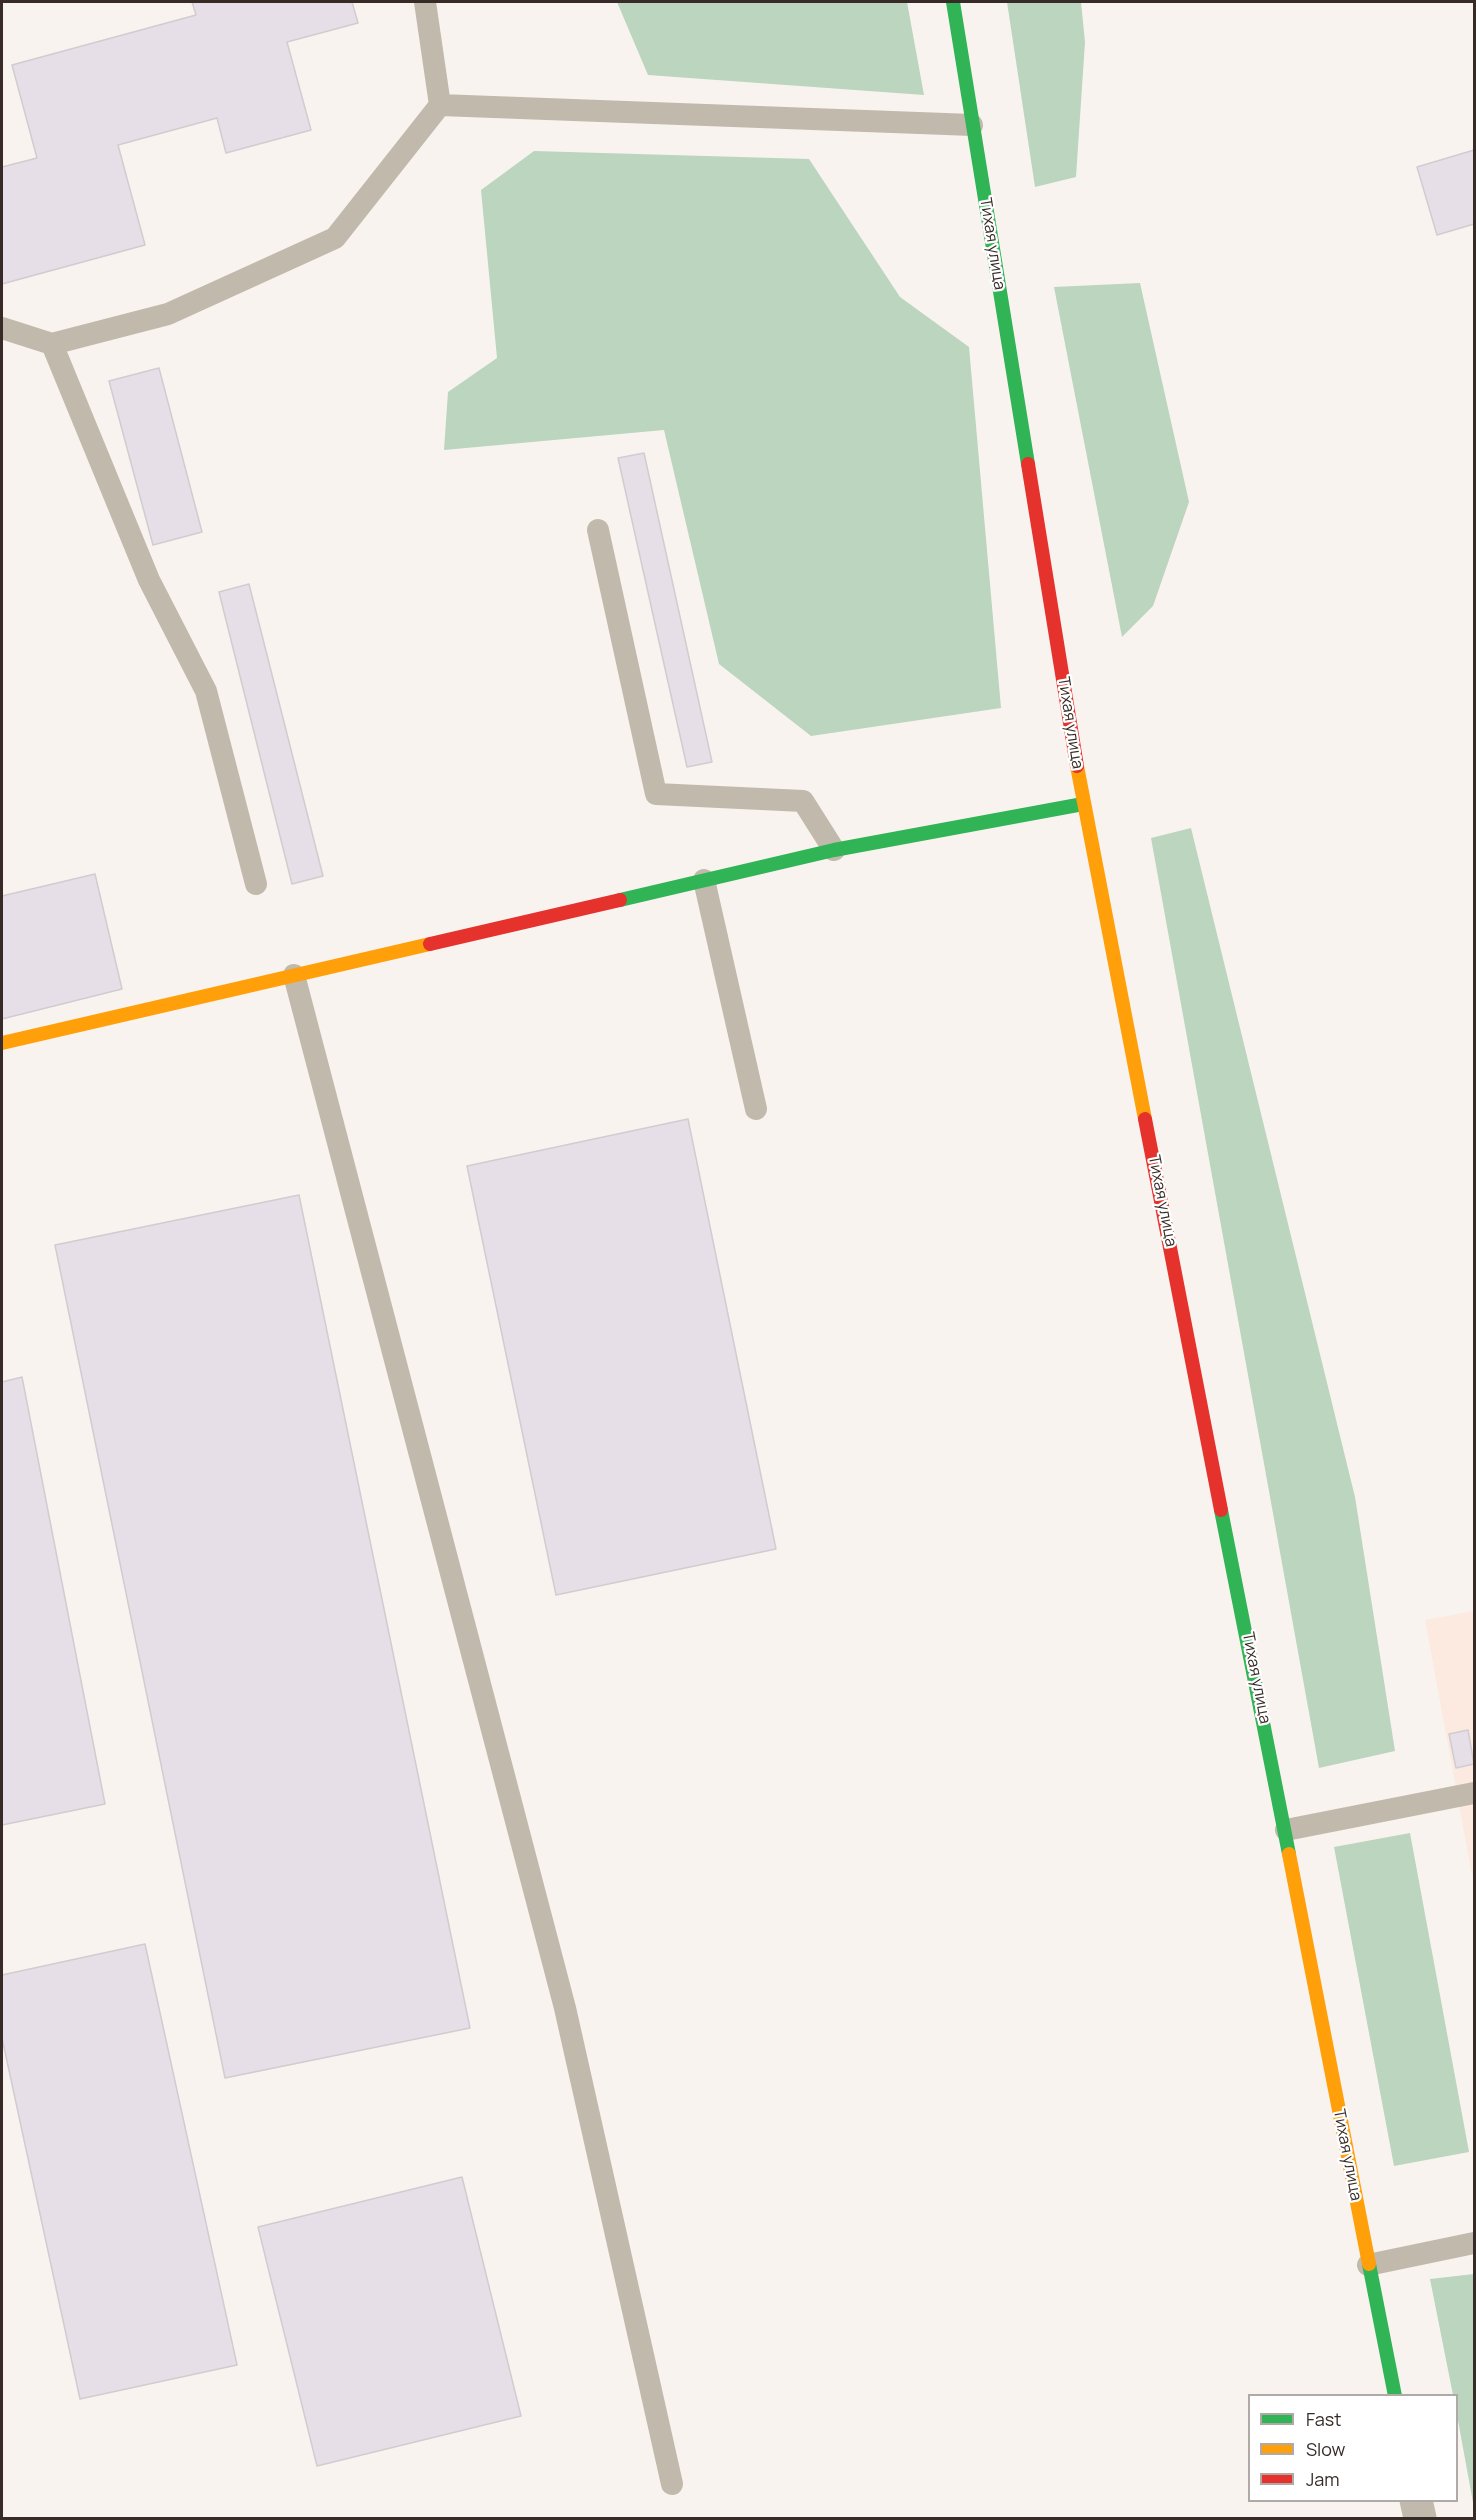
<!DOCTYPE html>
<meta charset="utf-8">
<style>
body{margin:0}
#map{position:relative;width:1476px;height:2520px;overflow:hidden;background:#f9f3f0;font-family:Manrope,sans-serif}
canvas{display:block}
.frame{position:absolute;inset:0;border:3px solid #362b26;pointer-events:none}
.legend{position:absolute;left:1248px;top:2394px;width:210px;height:108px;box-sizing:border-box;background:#fff;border:2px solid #afaaa8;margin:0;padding:8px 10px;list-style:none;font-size:18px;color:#362b26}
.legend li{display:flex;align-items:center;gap:12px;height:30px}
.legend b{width:30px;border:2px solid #afaaa8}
</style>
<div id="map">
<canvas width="1476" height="2520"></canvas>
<div class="frame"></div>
<ul class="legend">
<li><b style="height:8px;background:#30b455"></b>Fast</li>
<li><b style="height:8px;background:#ff9f0a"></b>Slow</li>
<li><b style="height:8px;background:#e5322d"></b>Jam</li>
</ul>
</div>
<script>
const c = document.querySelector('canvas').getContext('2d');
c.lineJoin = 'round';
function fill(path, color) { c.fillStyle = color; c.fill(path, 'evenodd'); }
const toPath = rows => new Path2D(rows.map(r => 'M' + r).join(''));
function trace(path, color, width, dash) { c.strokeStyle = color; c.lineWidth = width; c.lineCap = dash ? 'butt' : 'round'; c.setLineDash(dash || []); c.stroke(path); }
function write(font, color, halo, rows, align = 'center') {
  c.font = font + ' Manrope,sans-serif'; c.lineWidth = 4.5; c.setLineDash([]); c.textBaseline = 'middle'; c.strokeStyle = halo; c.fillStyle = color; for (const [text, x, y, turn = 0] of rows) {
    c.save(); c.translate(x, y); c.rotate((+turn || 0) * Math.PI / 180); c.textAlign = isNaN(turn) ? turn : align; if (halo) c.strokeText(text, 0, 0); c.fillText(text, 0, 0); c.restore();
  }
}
const built = toPath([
 [1474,1611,1474,1886,1425,1620]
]);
const forest = toPath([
 [617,2,907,2,924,95,648,75],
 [1007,2,1081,2,1085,42,1076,177,1035,187],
 [534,151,809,159,900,297,969,347,1001,708,811,736,719,664,664,430,444,450,448,392,497,358,481,190],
 [1140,283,1189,502,1153,606,1122,637,1054,287],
 [1191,828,1355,1497,1395,1751,1319,1768,1151,838],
 [1410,1833,1469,2152,1394,2166,1334,1847],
 [1474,2274,1474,2508,1457,2415,1456,2396,1453,2395,1430,2279]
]);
const building = toPath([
 [192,2,352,2,358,23,287,42,311,130,226,153,217,118,118,145,145,245,2,284,2,167,37,158,12,65,196,15,192,2],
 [1474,150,1474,224,1437,235,1417,167,1474,150],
 [159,368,202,532,153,545,109,381,159,368],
 [644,453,712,762,687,767,618,458,644,453],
 [249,584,323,876,292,884,219,592,249,584],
 [95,874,122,989,2,1019,2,896,95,874],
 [688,1119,776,1549,556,1595,467,1166,688,1119],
 [299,1195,470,2028,225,2078,55,1245,299,1195],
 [22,1377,105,1804,2,1825,2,1382,22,1377],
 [1468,1730,1474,1764,1456,1768,1449,1734,1468,1730],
 [145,1944,237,2365,80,2399,2,2038,2,1975,145,1944],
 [462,2177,521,2416,317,2466,258,2227,462,2177]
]);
const lane = toPath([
 [425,2,440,105],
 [2,328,52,344,168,314,335,238,440,105,972,125],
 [52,344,149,580,206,691,256,884],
 [598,530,656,794,803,801,834,850],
 [704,880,756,1109],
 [294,975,565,2008,672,2484],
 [1286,1830,1474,1793],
 [1368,2265,1474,2243]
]);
const street = toPath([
 [1416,2500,1420,2518]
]);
const fast = toPath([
 [953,2,1028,464],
 [620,900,834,850,1083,804],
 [1221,1510,1289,1854],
 [1369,2264,1395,2396]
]);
const slow = toPath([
 [1077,766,1145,1119],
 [2,1043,430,944],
 [1289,1854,1369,2264]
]);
const jam = toPath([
 [1028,464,1077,766],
 [430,944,620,900],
 [1145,1119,1221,1510]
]);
const streetNames = [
 ["Тихая улица",992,244,81],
 ["Тихая улица",1070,723,81],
 ["Тихая улица",1162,1201,79],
 ["Тихая улица",1256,1678,79],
 ["Тихая улица",1347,2155,79]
];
fill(built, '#fceae0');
fill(forest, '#bbd5be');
fill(building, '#e6dfe8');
trace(building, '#d0cccf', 1.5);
trace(lane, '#c1baac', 22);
trace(street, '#c1baac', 33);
trace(fast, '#30b455', 14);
trace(slow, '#ff9f0a', 14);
trace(jam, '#e5322d', 14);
write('16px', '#362b26', '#fff', streetNames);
</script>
